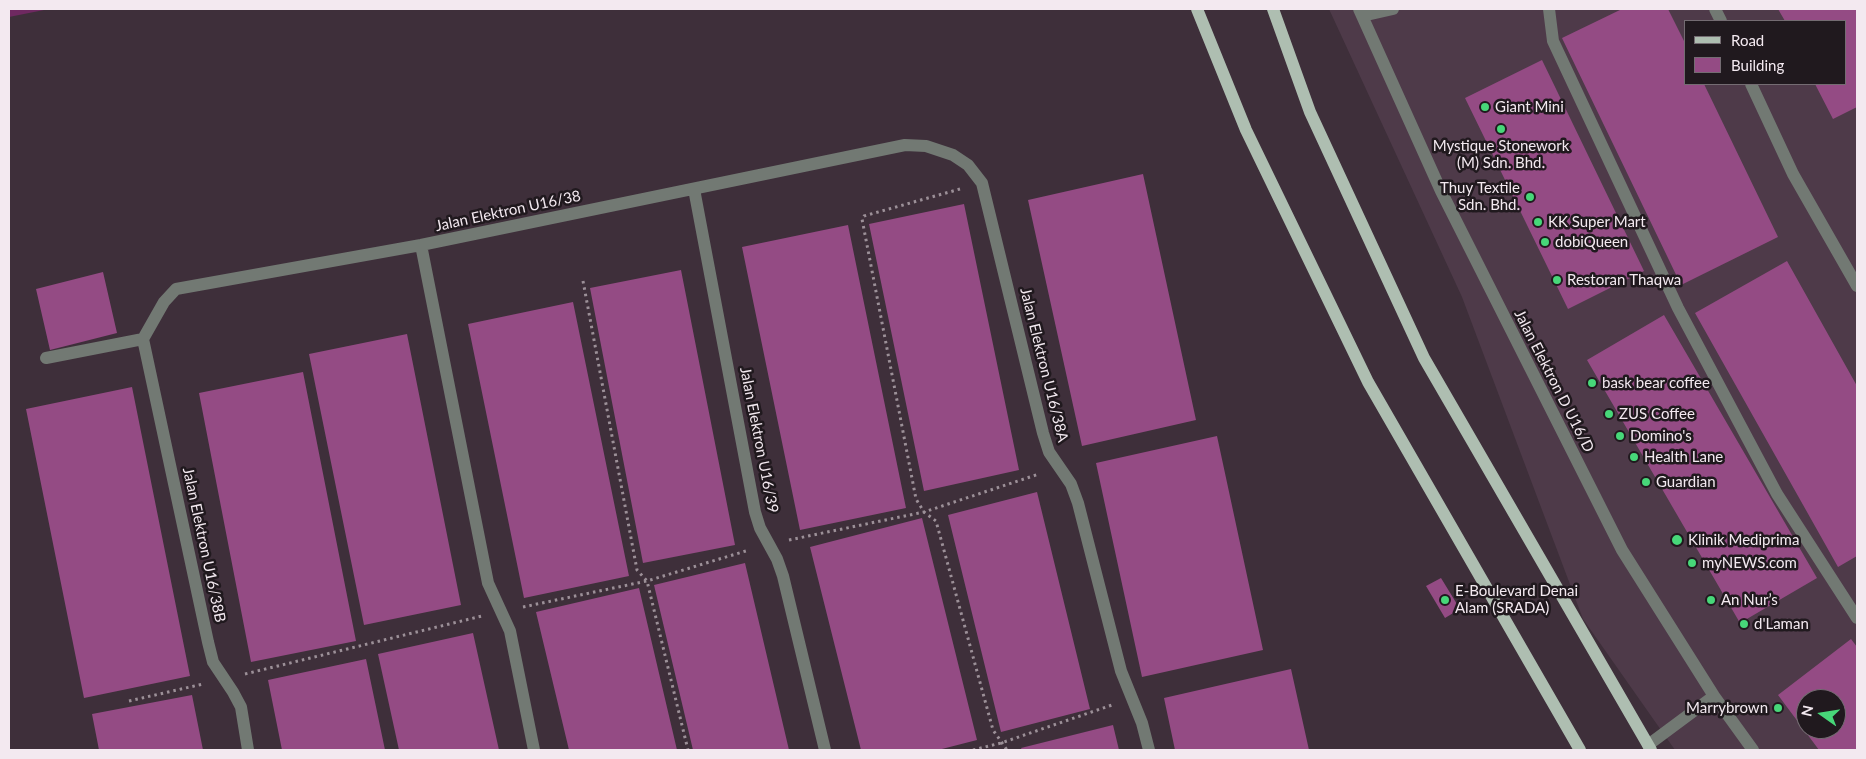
<!DOCTYPE html>
<meta charset="utf-8">
<style>
body{margin:0}
#map{position:relative;width:1866px;height:759px;overflow:hidden;background:#3e2f3a;font-family:Lato,sans-serif}
canvas{display:block}
.frame{position:absolute;inset:0;border:10px solid #f3e9f0;pointer-events:none}
.legend{position:absolute;left:1684px;top:20px;width:162px;height:65px;box-sizing:border-box;background:#20191e;border:1px solid #746c72;margin:0;padding:6px 9px;list-style:none;font-size:15px;color:#f3e9f0}
.legend li{display:flex;align-items:center;gap:10px;height:25px}
.legend b{width:25px;border:1px solid #746c72}
.north{position:absolute;left:1796px;top:689px;width:50px;height:50px;box-sizing:border-box;background:#20191e;border:1px solid #746c72;border-radius:50%;rotate:283deg;font-size:14px;font-weight:700;line-height:20px;text-align:center;color:#f3e9f0}
.north::after{content:'';display:block;margin:auto;width:18px;height:22px;background:#47d779;clip-path:polygon(50% 0,100% 100%,50% 72%,0 100%)}
</style>
<div id="map">
<canvas width="1866" height="759"></canvas>
<div class="frame"></div>
<ul class="legend">
<li><b style="height:6px;background:#aebeb1"></b>Road</li>
<li><b style="height:14px;background:#944b84"></b>Building</li>
</ul>
<div class="north">N</div>
</div>
<script>
const c = document.querySelector('canvas').getContext('2d');
c.lineJoin = 'round';
function fill(path, color) { c.fillStyle = color; c.fill(path, 'evenodd'); }
const toPath = rows => new Path2D(rows.map(r => 'M' + r).join(''));
function trace(path, color, width, dash) { c.strokeStyle = color; c.lineWidth = width; c.lineCap = dash ? 'butt' : 'round'; c.setLineDash(dash || []); c.stroke(path); }
function write(font, color, halo, rows, align = 'center') {
  c.font = font + ' Lato,sans-serif'; c.lineWidth = 5; c.setLineDash([]); c.textBaseline = 'middle'; c.strokeStyle = halo; c.fillStyle = color; for (const [text, x, y, turn = 0] of rows) {
    c.save(); c.translate(x, y); c.rotate((+turn || 0) * Math.PI / 180); c.textAlign = isNaN(turn) ? turn : align; if (halo) c.strokeText(text, 0, 0); c.fillText(text, 0, 0); c.restore();
  }
}
const built = toPath([
 [1329,9,1857,9,1857,750,1675,750,1583,619,1462,297],
 [1685,21,1845,21,1845,84,1685,84],
 [1806,699,1836,699,1836,729,1806,729]
]);
const green = toPath([
 [9,9,49,9,9,17]
]);
const building = toPath([
 [1622,9,1668,9,1685,43,1685,84,1704,84,1778,237,1681,285,1562,38],
 [1778,9,1857,9,1857,107,1833,119,1815,84,1845,84,1845,21,1785,21],
 [1542,60,1644,271,1568,309,1465,98],
 [1143,174,1196,420,1082,446,1028,200],
 [964,204,1019,470,924,491,869,224],
 [848,225,906,508,800,530,742,247],
 [1787,261,1857,386,1857,556,1838,567,1695,313],
 [681,270,735,545,643,563,590,288],
 [103,272,117,333,50,350,36,289],
 [573,302,629,576,524,598,468,324],
 [1664,315,1817,578,1740,623,1587,360],
 [407,334,461,605,364,625,309,354],
 [303,372,356,641,251,662,199,393],
 [132,387,190,676,84,698,26,409],
 [1217,436,1263,650,1142,677,1096,463],
 [1037,492,1090,709,1001,732,948,515],
 [922,518,977,740,938,750,861,750,810,547],
 [745,563,789,750,693,750,654,585],
 [1441,578,1460,609,1445,618,1426,586],
 [639,588,677,750,569,750,536,612],
 [473,633,499,750,399,750,378,654],
 [1851,639,1857,647,1857,750,1819,750,1778,695],
 [1806,699,1836,699,1836,729,1806,729],
 [366,659,385,750,282,750,268,680],
 [1291,669,1309,750,1175,750,1164,698],
 [192,695,203,750,99,750,92,714],
 [1113,725,1119,750,1022,750,1021,748]
]);
const path = toPath([
 [960,189,864,216,862,219,916,499,924,512,936,521,993,730,1007,750],
 [583,281,637,570,647,581,688,750],
 [789,540,924,512,1039,474],
 [523,607,647,581,749,550],
 [245,674,482,616],
 [129,701,203,684],
 [973,750,1001,743,1112,705]
]);
const minor = toPath([
 [1359,9,1441,191,1622,550,1714,696,1753,750],
 [1549,9,1553,41,1678,308,1777,494,1857,618],
 [1715,9,1721,21],
 [1362,16,1393,9],
 [1751,84,1793,174,1857,286],
 [694,189,755,512,760,528,777,559,783,576,825,750],
 [421,245,488,583,510,631,534,750],
 [143,339,164,302,176,289,421,245,905,145,926,146,953,155,968,165,982,183,1043,433,1049,452,1071,484,1078,503,1121,671,1142,723,1149,750],
 [143,339,208,642,213,662,233,692,241,707,248,750],
 [46,358,143,339],
 [1648,745,1714,696]
]);
const major = toPath([
 [1197,9,1246,130,1368,382,1580,750],
 [1273,9,1310,112,1424,358,1651,750]
]);
const markers = [
 [1485,107,5,"#47d779"],
 [1501,129,5,"#47d779"],
 [1530,197,5,"#47d779"],
 [1538,222,5,"#47d779"],
 [1545,242,5,"#47d779"],
 [1557,280,5,"#47d779"],
 [1592,383,5,"#47d779"],
 [1609,414,5,"#47d779"],
 [1620,436,5,"#47d779"],
 [1634,457,5,"#47d779"],
 [1646,482,5,"#47d779"],
 [1677,540,6,"#47d779"],
 [1692,563,5,"#47d779"],
 [1445,600,5,"#47d779"],
 [1711,600,5,"#47d779"],
 [1744,624,5,"#47d779"],
 [1778,708,5,"#47d779"]
];
const poiNames = [
 ["Giant Mini",1495,107],
 ["Mystique Stonework",1501,146,"center"],
 ["(M) Sdn. Bhd.",1501,163,"center"],
 ["Thuy Textile",1520,188,"right"],
 ["Sdn. Bhd.",1520,205,"right"],
 ["KK Super Mart",1548,222],
 ["dobiQueen",1555,242],
 ["Restoran Thaqwa",1567,280],
 ["bask bear coffee",1602,383],
 ["ZUS Coffee",1619,414],
 ["Domino's",1630,436],
 ["Health Lane",1644,457],
 ["Guardian",1656,482],
 ["Klinik Mediprima",1688,540],
 ["myNEWS.com",1702,563],
 ["E-Boulevard Denai",1455,591],
 ["Alam (SRADA)",1455,608],
 ["An Nur’s",1721,600],
 ["d'Laman",1754,624],
 ["Marrybrown",1768,708,"right"]
];
const streetNames = [
 ["Jalan Elektron U16/38",508,211,-12],
 ["Jalan Elektron U16/38A",1044,365,76],
 ["Jalan Elektron D U16/D",1554,381,63],
 ["Jalan Elektron U16/39",759,440,79],
 ["Jalan Elektron U16/38B",204,545,78]
];
fill(built, '#4e3a49');
fill(green, '#6f2961');
fill(building, '#944b84');
trace(path, '#9c9098', 3, [2.5, 4]);
trace(minor, '#727973', 12);
trace(major, '#aebeb1', 12);
for (const [x, y, r, color] of markers) { const dot = new Path2D(); dot.arc(x, y, r, 0, 2 * Math.PI); c.fillStyle = color; c.fill(dot); trace(dot, '#20191e', 2); }
write('15px', '#f3e9f0', '#20191e', poiNames, 'left');
write('15px', '#f3e9f0', '#20191e', streetNames);
</script>
